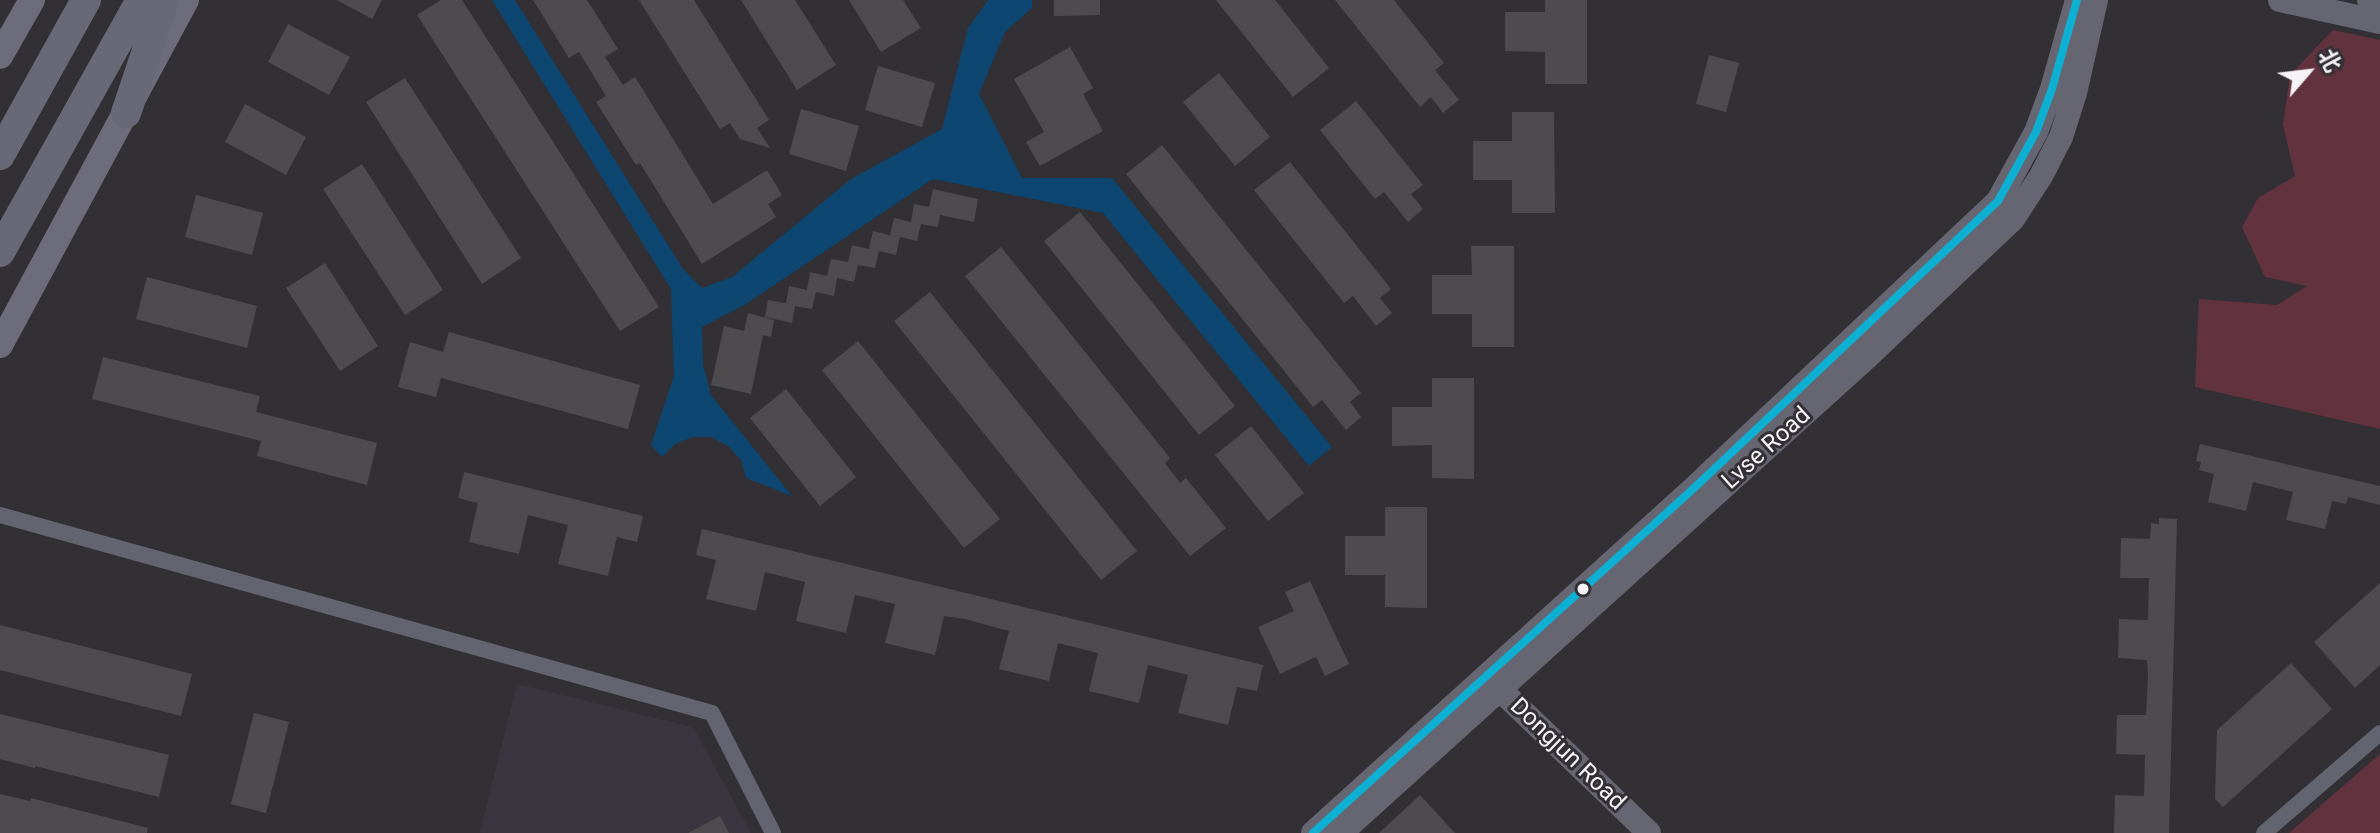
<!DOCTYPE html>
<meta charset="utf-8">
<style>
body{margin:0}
#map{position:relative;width:2380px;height:833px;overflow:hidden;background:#323034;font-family:Roboto,"Noto Sans SC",sans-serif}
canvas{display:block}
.north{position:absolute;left:2268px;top:32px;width:80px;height:80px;-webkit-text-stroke:6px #322f35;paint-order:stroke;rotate:62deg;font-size:22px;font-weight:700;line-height:32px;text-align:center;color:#f5f3f7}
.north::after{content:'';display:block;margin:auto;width:28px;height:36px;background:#f5f3f7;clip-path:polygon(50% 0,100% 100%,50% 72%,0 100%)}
</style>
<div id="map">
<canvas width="2380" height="833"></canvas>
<div class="north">北</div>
</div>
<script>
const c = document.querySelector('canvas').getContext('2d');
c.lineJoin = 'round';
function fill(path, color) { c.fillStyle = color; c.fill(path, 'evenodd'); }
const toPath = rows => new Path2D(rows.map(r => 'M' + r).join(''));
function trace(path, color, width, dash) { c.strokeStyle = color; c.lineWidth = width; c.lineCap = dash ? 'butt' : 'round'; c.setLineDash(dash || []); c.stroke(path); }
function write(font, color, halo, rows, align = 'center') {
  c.font = font + ' Roboto,sans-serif'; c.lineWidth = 6; c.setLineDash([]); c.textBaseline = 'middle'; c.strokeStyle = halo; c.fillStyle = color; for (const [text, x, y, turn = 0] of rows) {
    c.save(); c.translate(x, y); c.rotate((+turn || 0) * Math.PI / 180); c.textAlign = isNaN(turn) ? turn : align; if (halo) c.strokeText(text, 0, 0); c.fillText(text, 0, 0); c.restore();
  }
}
const built = toPath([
 [517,684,693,727,751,833,480,833]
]);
const green = toPath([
 [2333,30,2380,40,2380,429,2195,387,2199,299,2277,305,2307,286,2265,277,2242,227,2258,198,2295,176,2283,125,2290,75],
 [2380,753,2380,833,2289,833,2380,754]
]);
const water = toPath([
 [492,0,515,0,683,269,702,288,732,277,851,179,942,129,968,28,988,0,1032,0,1032,8,1005,32,979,94,1022,178,1112,178,1332,447,1309,466,1103,213,933,179,746,304,702,327,703,365,711,395,792,496,746,478,741,460,728,446,711,437,693,437,675,444,662,457,651,445,674,376,671,289]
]);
const building = toPath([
 [337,0,382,0,372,19],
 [441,0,462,0,659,307,620,331,417,15],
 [533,0,587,0,618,49,605,57,623,85,635,77,713,204,767,170,782,195,768,204,776,217,702,264,640,163,636,165,596,102,606,96,579,52,569,58],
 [639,0,694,0,769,120,757,128,770,148,740,139,730,123,720,129],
 [741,0,795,0,836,65,797,90],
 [849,0,903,0,921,28,881,52],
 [1054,0,1100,0,1100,15,1054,16],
 [1216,0,1275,0,1329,68,1293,97],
 [1335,0,1394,0,1444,63,1435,70,1459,100,1443,113,1431,97,1420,107],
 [1545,0,1587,0,1587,84,1545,84,1545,52,1505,51,1505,12,1545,12],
 [288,24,350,57,329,95,268,62],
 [1070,47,1093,88,1083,94,1103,131,1040,166,1026,142,1044,132,1014,79],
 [1709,55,1739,63,1726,112,1696,104],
 [878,66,935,83,922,127,865,110],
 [1219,73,1270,137,1235,166,1183,102],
 [405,78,521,258,482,284,366,102],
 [1356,101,1423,185,1411,194,1423,209,1408,222,1384,192,1375,199,1320,130],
 [245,104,306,137,286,175,225,142],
 [801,109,859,126,846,171,789,154],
 [1512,112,1554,112,1555,213,1512,213,1512,180,1473,180,1473,141,1512,141],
 [1162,145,1361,393,1350,402,1361,417,1346,430,1322,400,1313,407,1126,174],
 [1290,162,1391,289,1380,298,1392,313,1376,326,1353,296,1344,303,1254,190],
 [362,164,443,290,405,315,323,189],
 [933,189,978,199,974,222,940,215,938,227,921,224,917,241,900,237,896,255,874,250,879,251,875,268,858,265,854,282,837,278,834,296,807,290,810,272,827,276,831,259,848,262,852,245,869,249,873,231,897,237,890,235,894,218,911,222,914,204,929,207],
 [196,195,263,213,252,255,185,237],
 [1080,212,1235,406,1199,435,1044,241],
 [1471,246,1514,246,1514,347,1472,347,1472,314,1432,314,1432,275,1472,275],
 [1001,247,1170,458,1165,463,1180,483,1186,478,1226,528,1190,556,965,276],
 [325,263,378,346,340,371,286,288],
 [147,277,257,306,247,348,136,319],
 [789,286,816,292,812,309,795,306,792,323,765,317,768,300,790,304,786,303],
 [930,292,1137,551,1101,580,894,321],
 [748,313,774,320,771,337,763,335,751,394,711,385,724,326,744,331],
 [449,332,640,385,628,429,441,378,436,397,398,387,410,342,443,352],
 [858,341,1000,519,964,548,822,370],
 [103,357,260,396,256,412,377,443,367,485,257,456,261,441,92,399],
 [1432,378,1474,378,1474,479,1432,478,1432,445,1392,446,1392,407,1432,407],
 [786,389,856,477,820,506,750,418],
 [1251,426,1304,493,1268,521,1215,455],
 [2200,444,2380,486,2380,505,2348,497,2346,504,2332,501,2325,529,2286,520,2293,492,2253,482,2246,511,2208,502,2214,474,2199,470,2201,462,2196,461],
 [464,472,643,516,637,542,617,537,608,576,558,564,568,525,528,515,519,554,469,542,478,503,458,498],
 [1385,507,1427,507,1427,608,1385,607,1385,575,1345,575,1345,536,1385,536],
 [2159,518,2177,519,2169,833,2114,833,2115,795,2144,796,2145,755,2116,754,2117,715,2146,715,2148,675,2147,660,2118,658,2119,619,2148,620,2149,578,2120,578,2121,538,2150,539,2151,523,2159,524],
 [702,529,1263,665,1257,691,1237,687,1228,725,1178,713,1188,675,1148,665,1139,703,1089,691,1098,653,1058,643,1049,681,999,669,1009,631,965,619,944,616,935,655,885,643,895,604,855,595,846,633,796,621,805,582,765,572,756,611,706,599,716,560,696,555],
 [1310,581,1349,664,1325,676,1316,657,1280,674,1258,627,1294,611,1285,592],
 [2380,583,2380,665,2355,688,2314,642],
 [0,625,192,674,181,716,0,670],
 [2291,663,2332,709,2223,807,2215,799,2217,730],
 [254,713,289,722,266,813,231,804],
 [0,714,169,755,159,797,35,766,35,768,0,759],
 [0,794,30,801,31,798,148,828,147,833,0,833],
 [1420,795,1455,833,1379,833],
 [720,816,729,833,688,833]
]);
const street = toPath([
 [0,515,712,713,773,833],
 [2264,833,2380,733]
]);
const secondary = toPath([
 [2280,0,2380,22],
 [2369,0,2380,2],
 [1489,679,1649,833],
 [1313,833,1693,489,1998,201,2036,132,2052,89,2077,0],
 [1341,833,1866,358,2013,219,2041,176,2061,137,2075,93,2096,0]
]);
const primary = toPath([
 [0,56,32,0],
 [0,345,186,0]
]);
const highway = toPath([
 [126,113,164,0],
 [0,155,86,0],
 [0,252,141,0]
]);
const bus1 = toPath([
 [1313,833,1693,489,1998,201,2036,132,2052,89,2077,0]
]);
const markers = [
 [1583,589,7,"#f5f3f7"]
];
const streetNames = [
 ["Lvse Road",1767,449,-42],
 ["Dongjun Road",1567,755,44]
];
fill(built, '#3a353f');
fill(green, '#62333e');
fill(water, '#0d4670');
fill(building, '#4e4b4e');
trace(street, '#62646f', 16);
trace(secondary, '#656671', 24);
trace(primary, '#6c6c7b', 26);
trace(highway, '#686977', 30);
trace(bus1, '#0dafd3', 8);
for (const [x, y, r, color] of markers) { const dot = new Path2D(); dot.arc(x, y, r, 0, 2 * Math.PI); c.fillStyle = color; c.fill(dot); trace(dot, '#322f35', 3); }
write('24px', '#f5f3f7', '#322f35', streetNames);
</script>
